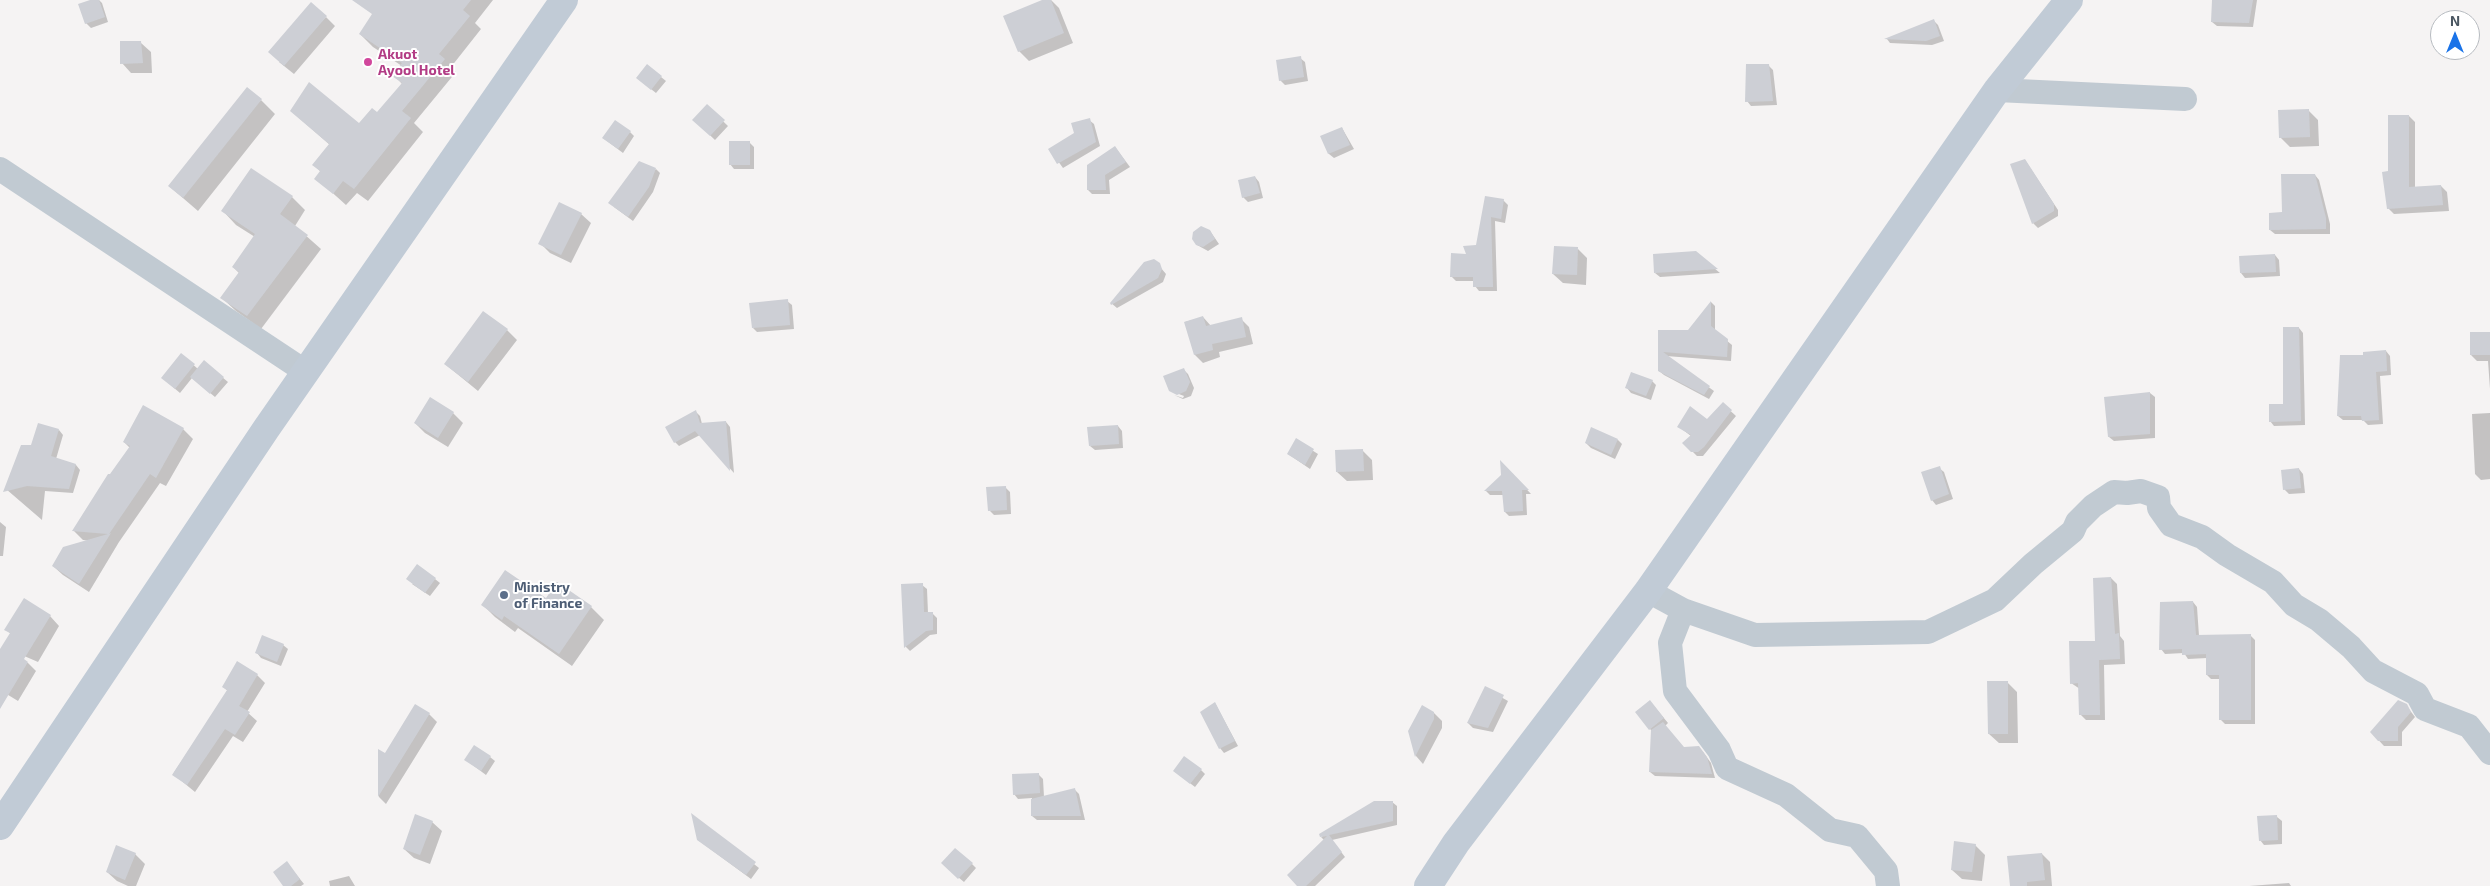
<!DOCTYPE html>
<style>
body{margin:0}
#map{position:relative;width:2490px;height:886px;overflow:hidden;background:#f5f3f3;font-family:"Exo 2",sans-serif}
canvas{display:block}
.north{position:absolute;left:2430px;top:10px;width:50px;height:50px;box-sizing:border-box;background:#fff;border:1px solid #b7bbc0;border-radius:50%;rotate:0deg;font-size:14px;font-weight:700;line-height:20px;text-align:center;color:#4a5661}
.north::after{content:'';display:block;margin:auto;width:18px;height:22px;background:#1a73e8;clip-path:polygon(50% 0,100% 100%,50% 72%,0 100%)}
</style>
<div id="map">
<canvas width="2490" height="886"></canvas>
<div class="north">N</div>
</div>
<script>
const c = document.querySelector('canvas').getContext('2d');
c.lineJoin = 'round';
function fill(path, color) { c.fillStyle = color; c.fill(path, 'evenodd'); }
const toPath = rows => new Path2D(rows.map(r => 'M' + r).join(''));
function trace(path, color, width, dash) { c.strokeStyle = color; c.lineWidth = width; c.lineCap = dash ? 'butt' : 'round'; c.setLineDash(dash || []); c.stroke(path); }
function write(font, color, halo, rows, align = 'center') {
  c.font = font + ' "Exo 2",sans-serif'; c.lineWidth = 4; c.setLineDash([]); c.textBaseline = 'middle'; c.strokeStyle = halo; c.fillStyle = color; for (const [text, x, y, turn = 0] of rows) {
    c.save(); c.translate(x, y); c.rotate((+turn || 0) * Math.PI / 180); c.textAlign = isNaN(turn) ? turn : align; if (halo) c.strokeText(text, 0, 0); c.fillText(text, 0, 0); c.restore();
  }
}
const shadow = toPath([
 [94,0,99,0,102,3,108,22,91,28,86,23],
 [423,0,493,0,475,23,481,29,451,67,456,72,414,123,423,132,368,201,357,193,346,205,316,178,321,172,314,165,330,145,291,111,360,125,378,114,402,84,394,75,402,66,373,47,360,34],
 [1046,0,1051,0,1059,8,1073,43,1029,61,1019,51],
 [2236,0,2257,0,2253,27,2217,26,2212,22],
 [326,17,335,26,294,74,279,62],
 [1934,21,1938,25,1944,41,1932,45,1890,43,1887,39],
 [141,43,151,52,152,73,131,73,122,63],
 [1300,58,1305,62,1308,81,1285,85,1280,80],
 [1768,65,1773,70,1777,105,1751,106,1747,101],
 [661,77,666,81,656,93,642,82],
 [261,100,275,114,198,211,169,186],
 [707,106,728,126,715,140,694,120],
 [2309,111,2318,120,2319,146,2290,147,2280,137],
 [2409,116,2415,122,2415,188,2441,186,2447,192,2449,211,2394,214,2388,208,2389,173],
 [1089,120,1094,124,1100,146,1063,168,1050,150,1075,134],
 [1342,128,1354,149,1334,158,1329,154,1322,137],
 [630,132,634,136,623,153,603,138],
 [749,142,754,147,754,169,734,169,730,164],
 [1115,147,1130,167,1109,180,1110,194,1092,194,1088,190],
 [2025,160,2058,210,2058,216,2038,228,2033,223,2012,165],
 [656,169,660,173,653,192,633,221,614,207],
 [2315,175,2319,180,2330,224,2330,234,2275,234,2270,230],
 [1255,177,1259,182,1263,198,1248,202,1243,197],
 [292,197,305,210,295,226,321,249,261,329,236,311,222,298,240,274,233,267,255,237,236,225,223,211],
 [1486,198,1503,200,1508,205,1505,223,1495,221,1497,291,1479,291,1475,286,1475,281,1456,281,1451,276,1477,246],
 [581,214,591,223,571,263,550,253,540,243],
 [1210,231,1219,244,1208,251,1197,245],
 [1578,249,1587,258,1586,285,1563,283,1553,274],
 [1695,252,1720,273,1660,277,1655,273],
 [2275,255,2279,260,2280,276,2245,278,2241,273],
 [1156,262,1166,274,1163,282,1117,308,1111,303],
 [787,301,792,305,794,329,757,332,753,328],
 [1711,302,1715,306,1715,331,1732,345,1731,361,1666,356,1714,391,1709,399,1664,375,1659,371,1659,332,1689,332],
 [1203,317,1211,326,1241,319,1249,327,1253,344,1219,352,1220,357,1203,363,1195,355,1185,322],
 [2299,328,2303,333,2305,425,2274,426,2270,421,2284,405],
 [507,330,517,340,478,391,445,364],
 [2490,333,2490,389,2488,361,2477,361,2471,355],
 [2386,351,2390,356,2391,375,2380,376,2383,424,2368,425,2363,420,2343,420,2338,416,2364,357],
 [181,354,198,369,204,362,228,382,215,397,192,378,180,393,167,382],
 [1183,369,1188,374,1194,388,1191,396,1183,399,1174,395,1183,398,1184,396,1171,391],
 [1652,381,1656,385,1651,400,1631,393,1627,388],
 [2150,393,2155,397,2155,438,2114,441,2109,437,2106,398],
 [1723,404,1736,416,1703,456,1697,456,1684,443,1691,436,1679,427,1707,421],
 [144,407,183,429,193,439,166,486,160,483,119,542,89,592,63,575,53,566,90,541,83,540,74,531,130,448,124,442],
 [696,412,700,416,702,424,726,422,730,427,734,473,700,435,679,446,675,442],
 [453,413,463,423,448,447,425,433,415,423],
 [2490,413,2490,479,2481,480,2475,474,2472,414],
 [1118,426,1122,431,1123,448,1095,450,1090,446],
 [59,430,63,435,56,459,76,465,80,470,73,493,45,491,42,520,6,489,32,446],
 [1296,440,1318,454,1310,469,1288,454],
 [1618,440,1622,444,1615,459,1591,448,1586,443],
 [1362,450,1372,460,1373,480,1347,481,1337,472],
 [1502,463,1531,494,1526,494,1527,515,1509,516,1505,512,1504,495,1490,495,1486,491,1503,476],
 [1939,468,1944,472,1953,499,1936,505,1932,500],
 [2299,469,2303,474,2305,493,2289,494,2284,489],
 [1005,487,1010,492,1011,514,994,515,990,511],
 [0,522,6,527,3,556,0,556],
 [2111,578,2117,584,2120,636,2124,641,2125,664,2104,665,2105,720,2086,720,2080,714,2080,689,2071,683,2097,642],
 [435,579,440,583,430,596,412,584],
 [903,585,922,585,927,589,928,613,932,613,937,618,937,634,930,635,910,651,906,647],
 [2193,602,2197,607,2199,636,2250,635,2255,640,2255,724,2225,724,2221,720,2221,679,2211,679,2207,675,2207,658,2188,659,2184,653,2165,654,2161,649],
 [482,604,591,607,604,620,572,666,518,628,515,632,495,617],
 [50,616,59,626,38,662,15,652,11,634,6,630],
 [283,645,288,649,281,666,261,658,257,653],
 [0,661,28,663,36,671,18,701,0,690],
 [257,675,265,683,247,712,257,721,243,742,233,736,195,792,173,774,228,691,223,687],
 [2007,682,2017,692,2018,743,1999,743,1989,734],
 [1485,688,1508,701,1493,732,1473,728,1468,723],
 [1215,703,1238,746,1224,753,1220,748],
 [2406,705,2415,717,2402,732,2402,746,2384,746,2371,732],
 [1654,706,1668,723,1665,726,1684,749,1703,752,1711,763,1715,778,1655,776,1650,772,1652,731,1650,729],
 [1434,713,1442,721,1442,728,1423,764,1416,756,1410,731],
 [429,714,437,722,386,804,379,797,379,751,385,755],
 [490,757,495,761,486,775,466,760],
 [1201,770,1205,774,1195,787,1174,771],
 [1039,775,1043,779,1044,797,1075,790,1079,794,1085,820,1037,820,1032,816,1032,798,1018,799,1014,794],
 [1392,802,1397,806,1397,825,1332,840,1345,857,1315,886,1299,886,1324,840,1321,837],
 [693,816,759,868,751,879,698,840],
 [2277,817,2282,821,2282,844,2264,845,2260,840],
 [432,822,442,831,430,864,414,858,404,849],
 [1975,845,1985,855,1982,881,1962,879,1952,870],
 [135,854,145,864,136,886,128,886,117,881,107,872],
 [2042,854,2050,862,2052,886,2011,886],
 [287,863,304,884,301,886,285,886],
 [972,864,976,868,964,882,947,868],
 [349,876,355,886,330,886,329,881],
 [2289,883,2291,886,2249,886]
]);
const building = toPath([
 [90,0,99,0,105,17,85,24,78,4],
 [352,0,471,0,463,10,470,16,439,54,445,59,402,111,411,118,354,189,343,181,333,194,314,179,320,171,312,165,329,144,290,111,309,82,359,123,372,108,377,112,402,83,392,76,402,63,359,34,372,14],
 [1042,0,1051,0,1064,33,1018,52,1003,16],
 [2212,0,2253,0,2249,23,2211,22],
 [311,2,327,16,284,66,268,52],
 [1934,19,1940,36,1926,41,1884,39],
 [120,41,141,41,143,63,120,64],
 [1301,56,1304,77,1279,81,1276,60],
 [647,64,662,76,651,90,636,78],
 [1746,64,1769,64,1773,101,1745,102],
 [247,87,262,99,183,198,168,186],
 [707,104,725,120,710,136,692,120],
 [2309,109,2310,137,2279,138,2278,110],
 [2388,115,2409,115,2409,187,2441,185,2443,205,2387,209,2382,172,2388,171],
 [1090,118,1096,142,1057,164,1048,149,1074,133,1071,123],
 [615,120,631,131,618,149,602,138],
 [1342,127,1350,145,1328,154,1320,136],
 [729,141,750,141,750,165,729,165],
 [1115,146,1126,162,1105,175,1106,190,1087,190,1087,165],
 [2025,159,2054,204,2054,211,2032,224,2010,164],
 [639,161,656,168,649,187,628,217,608,203],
 [251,168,293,196,280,214,308,235,247,316,220,298,239,272,232,267,255,234,221,211],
 [2281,174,2315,174,2326,218,2326,229,2269,230,2269,213,2282,212],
 [1255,176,1260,193,1242,198,1238,180],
 [1485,196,1504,199,1501,219,1491,217,1493,287,1473,287,1473,277,1450,277,1451,253,1466,254,1463,246,1476,245],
 [559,202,582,213,561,255,538,244],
 [1201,226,1210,230,1215,239,1203,247,1196,245,1192,239,1193,232],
 [1554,246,1578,247,1577,275,1552,274],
 [1696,251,1718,269,1654,273,1653,254],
 [2275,254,2276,272,2240,273,2239,256],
 [1154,259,1160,263,1162,269,1158,278,1111,305,1110,303,1144,262],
 [788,299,790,325,752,328,749,303],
 [1711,301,1711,326,1728,339,1727,357,1663,352,1710,386,1704,395,1658,371,1658,330,1688,330],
 [483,311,508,329,468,382,444,364],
 [1203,316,1206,326,1242,317,1246,337,1212,344,1213,350,1194,355,1184,322],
 [2283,327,2299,327,2301,421,2269,422,2269,404,2283,404],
 [2470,332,2490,332,2490,355,2470,355],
 [2386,350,2387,371,2376,372,2379,420,2362,421,2361,416,2337,416,2340,355,2363,355,2363,352],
 [181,353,195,364,175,389,161,378],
 [204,360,224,377,210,394,190,377],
 [1184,368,1190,382,1186,391,1177,395,1169,391,1163,376],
 [1631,372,1653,380,1646,396,1625,388],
 [2150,392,2150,434,2108,437,2104,397],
 [430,397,454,412,438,438,414,423],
 [1723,402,1732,410,1704,447,1698,452,1691,452,1682,443,1691,435,1677,427,1690,406,1707,419],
 [143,405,184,428,156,478,150,474,109,534,111,533,79,584,52,566,63,547,108,534,72,531,108,474,110,474,130,446,123,442],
 [696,410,700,423,726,421,730,471,695,431,674,443,665,427],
 [38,423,59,429,51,456,76,464,69,489,27,486,3,492,21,445,31,445],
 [1118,425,1119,444,1089,446,1087,427],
 [1591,427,1618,439,1611,455,1585,443],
 [1296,438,1314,449,1305,465,1287,454],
 [1363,449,1364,471,1336,472,1335,450],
 [1500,460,1529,490,1522,490,1523,511,1504,512,1502,491,1484,491,1501,475],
 [1940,466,1949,494,1931,501,1921,472],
 [2299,468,2301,488,2283,490,2281,470],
 [1006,486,1007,510,988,511,986,487],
 [417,564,436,578,425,593,406,579],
 [505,570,546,598,557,582,592,606,559,654,504,616,502,620,481,605],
 [2111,577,2115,634,2119,633,2120,659,2099,660,2100,715,2079,715,2078,683,2070,684,2069,641,2095,641,2093,578],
 [923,583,924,612,933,612,933,630,926,631,904,648,901,584],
 [24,598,51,615,24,659,28,662,0,709,0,649,10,633,4,630],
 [2193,601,2196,635,2251,634,2251,720,2219,720,2219,675,2206,675,2206,654,2182,655,2182,649,2159,650,2160,602],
 [262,635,284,644,277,662,255,653],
 [237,661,258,674,239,706,250,712,235,735,225,729,187,785,172,775,227,690,222,687],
 [1987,681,2008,681,2008,734,1988,734],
 [1485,686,1504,695,1488,728,1467,723],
 [1650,700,1664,718,1649,730,1635,712],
 [2398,700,2407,704,2411,712,2398,727,2398,741,2378,741,2370,732],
 [1215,702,1235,741,1219,749,1200,712],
 [415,704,430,713,378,797,378,749,385,753],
 [1422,705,1434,712,1434,719,1415,757,1408,731],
 [1663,722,1684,747,1699,746,1707,757,1712,774,1649,772,1651,730],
 [474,745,491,756,481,771,464,760],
 [1184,756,1202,769,1190,784,1173,771],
 [1039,773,1040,793,1013,795,1012,774],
 [1075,788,1081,816,1031,816,1031,799],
 [1374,801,1393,801,1393,821,1329,835,1342,852,1306,886,1297,886,1287,875,1327,836,1320,837,1319,834],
 [691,813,756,862,746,875,697,840],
 [415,814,433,821,420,855,403,849],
 [2277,815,2278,840,2259,841,2257,816],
 [1954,841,1976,844,1972,872,1951,870],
 [116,845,136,853,125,880,106,872],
 [955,848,973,863,958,879,941,863],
 [2042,853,2045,880,2027,882,2027,886,2010,886,2007,856],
 [287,861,300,879,291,886,283,886,273,872]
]);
const street = toPath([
 [1997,90,2185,99],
 [0,169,306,372],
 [1648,591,1683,610,1755,635,1928,632,1995,600,2033,564,2073,531,2077,522,2093,506,2114,492,2127,493,2141,491,2158,497,2159,508,2171,525,2202,537,2227,555,2273,582,2294,605,2319,620,2351,647,2373,671,2417,694,2425,709,2469,726,2490,753],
 [1683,610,1670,643,1675,691,1719,750,1727,768,1786,795,1830,830,1857,836,1886,871,1888,886]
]);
const secondary = toPath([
 [0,826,266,429,564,0],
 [1428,886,1456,843,1648,591,1997,90,2069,0]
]);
const markers = [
 [368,62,5,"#d1479c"],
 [504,595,5,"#5c6f8a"]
];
const hotelNames = [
 ["Akuot",378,54],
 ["Ayool Hotel",378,70]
];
const serviceNames = [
 ["Ministry",514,587],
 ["of Finance",514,603]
];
fill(shadow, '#0003');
fill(building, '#cdcfd5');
trace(street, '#c1cad2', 24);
trace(secondary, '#c1cbd6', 28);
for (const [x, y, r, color] of markers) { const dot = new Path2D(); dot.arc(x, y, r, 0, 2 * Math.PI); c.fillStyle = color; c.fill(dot); trace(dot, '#fff', 2); }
write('bold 14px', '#b23c85', '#fff', hotelNames, 'left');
write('bold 14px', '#4e5e75', '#fff', serviceNames, 'left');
</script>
